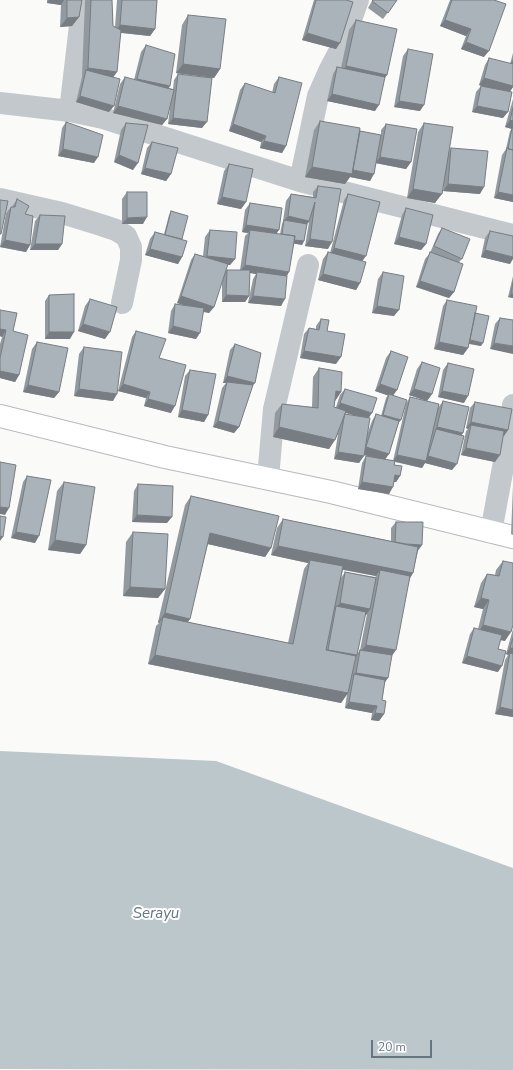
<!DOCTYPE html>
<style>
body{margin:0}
#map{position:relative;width:513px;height:1070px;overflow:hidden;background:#fafaf8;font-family:"Nunito Sans",sans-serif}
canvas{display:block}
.scale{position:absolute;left:371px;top:1040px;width:61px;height:18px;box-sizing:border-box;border:2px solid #657683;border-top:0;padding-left:5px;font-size:12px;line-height:14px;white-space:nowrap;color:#657683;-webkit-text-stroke:3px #fff;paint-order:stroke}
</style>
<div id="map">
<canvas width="513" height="1070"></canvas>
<div class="scale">20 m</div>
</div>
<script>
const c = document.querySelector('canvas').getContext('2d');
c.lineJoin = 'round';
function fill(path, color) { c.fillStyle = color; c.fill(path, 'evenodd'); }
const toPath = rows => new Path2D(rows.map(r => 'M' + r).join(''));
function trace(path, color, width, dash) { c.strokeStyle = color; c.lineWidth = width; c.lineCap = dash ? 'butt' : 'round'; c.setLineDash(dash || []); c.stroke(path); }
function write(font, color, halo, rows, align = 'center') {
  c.font = font + ' "Nunito Sans",sans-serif'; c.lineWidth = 4; c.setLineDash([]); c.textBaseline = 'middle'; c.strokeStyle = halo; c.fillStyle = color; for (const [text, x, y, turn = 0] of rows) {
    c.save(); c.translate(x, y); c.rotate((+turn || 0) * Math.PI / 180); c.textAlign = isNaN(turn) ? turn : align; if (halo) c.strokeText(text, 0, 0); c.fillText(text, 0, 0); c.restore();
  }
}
const water = toPath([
 [0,751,216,761,513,868,513,1070,0,1069]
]);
const minor = toPath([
 [0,103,70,111,103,118,300,181,513,235],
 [70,111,83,0],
 [300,181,318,96,330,69,340,50,358,0],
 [0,199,62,213,101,225,116,230,126,236,131,247,131,260,122,303],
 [268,478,274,409,308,265],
 [491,532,506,451,513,405]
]);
const primary = toPath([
 [0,416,165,457,331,492,513,537]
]);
const wall = toPath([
 [47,0,82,0,79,17,72,26,60,27,61,5,47,3],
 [85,0,112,0,113,26,115,27,117,0,157,0,155,29,150,36,121,33,113,77,109,112,76,102,82,77],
 [314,0,346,0,336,49,302,40],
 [397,0,383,19,368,8,372,1],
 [450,0,494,0,484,57,461,49,466,36,440,26],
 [188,15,220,69,214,78,176,73,182,25],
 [356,20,387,75,385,77,375,111,327,101,333,74,337,67,341,68,349,30],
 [146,45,169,88,173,89,174,80,178,74,202,128,168,124,171,100,167,119,162,125,113,113,120,84,125,77,134,80,141,52],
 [408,49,420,111,394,107,403,56],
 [513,53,513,64,510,64],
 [489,58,513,87,510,91,503,118,472,112,476,92,481,86,486,87,479,85,485,65],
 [279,77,286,146,282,153,260,148,261,142,229,131,240,90,245,83,272,93,274,84],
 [513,99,513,202,494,198,502,155,506,149,510,131,512,129,505,127],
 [320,121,360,131,381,135,381,130,386,124,411,162,406,169,376,163,370,181,350,177,345,184,305,177,314,130],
 [66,122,94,163,58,156,62,128],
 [126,123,133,170,114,162,121,130],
 [424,123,449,151,451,148,480,194,443,191,444,181,435,203,407,198,418,132],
 [152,142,171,174,166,181,141,174,147,148],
 [229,164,246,202,241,209,217,204,224,171],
 [318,186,328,249,305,246,309,222,307,224,304,241,302,245,294,243,281,306,248,303,253,279,256,274,250,273,249,296,245,302,222,302,222,281,214,307,209,313,203,312,196,339,168,333,171,311,175,304,184,305,177,303,191,260,195,254,203,256,205,237,210,230,235,259,230,265,227,265,225,272,227,270,240,270,245,236,248,233,242,232,245,210,250,203,276,234,280,234,282,224,283,221,286,201,291,194,313,197,313,192],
 [127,192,143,224,122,224,122,199],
 [348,194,362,261,360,283,356,290,318,280,323,259,328,252,330,253,344,200],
 [17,199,25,214,30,245,26,252,0,247,6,213,11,207,12,207],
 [406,208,426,244,421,250,394,244,402,215],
 [171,211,182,239,182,257,178,264,145,255,150,239,155,232,164,234,169,215],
 [40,215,62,244,58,250,30,250,35,221],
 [442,228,462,259,459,262,454,292,449,298,416,287,425,259,430,253,438,234],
 [490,231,510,264,481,257,485,238],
 [383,272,394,316,372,313,378,279],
 [513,276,513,298,508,297],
 [49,295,70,339,45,339,45,301],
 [90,299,105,339,78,331,85,306],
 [447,300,475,313,481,346,469,344,468,348,463,355,434,349,443,306],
 [0,310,13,331,19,375,15,382,0,378,0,344,2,337,0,336],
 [500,318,513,320,490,349,495,324],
 [321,319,327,331,336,364,300,358,304,334,309,328,316,329,316,326],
 [136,331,159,358,171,413,144,406,146,398,118,391,132,337],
 [37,342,59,392,54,398,23,392,32,349],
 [235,344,252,386,239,427,234,433,213,427,222,388,226,383,223,383,230,350],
 [84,347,113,401,74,396,79,354],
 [391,351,397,390,393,395,401,420,399,422,389,454,385,459,393,461,406,404,410,397,438,408,443,401,461,436,452,470,425,463,422,468,395,462,394,465,400,476,396,482,394,482,389,494,358,489,362,463,366,456,375,458,364,454,359,463,334,459,338,434,329,449,273,437,275,413,282,404,312,407,313,377,319,368,341,392,335,401,334,407,336,407,340,395,345,389,369,418,367,435,372,421,376,414,381,416,386,398,388,395,375,391,386,358],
 [346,413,356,416,345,414],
 [422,362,432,394,427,401,409,395,417,369],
 [448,363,464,403,438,397,443,370],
 [190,370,208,415,204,422,178,417,185,376],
 [475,402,508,430,503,436,495,462,461,455,466,431,468,429,466,428,470,408],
 [27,476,35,543,11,538,23,482],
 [64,482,86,545,80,554,48,550,57,491],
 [138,484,167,523,132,522,134,491],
 [513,486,513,535,511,534],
 [191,496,271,548,265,557,208,544,188,622,288,643,304,569,308,563,271,555,277,528,283,519,391,541,391,528,396,522,422,545,418,551,413,573,410,578,385,682,382,700,384,714,379,721,371,720,372,713,345,708,347,694,341,703,148,664,156,626,159,623,158,622,185,505],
 [343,570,376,576,375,577,345,572,341,578],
 [367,614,360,650,357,654,365,615,366,615],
 [133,532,165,589,158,598,123,596,126,542],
 [503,561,505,641,500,640,498,649,498,672,462,663,470,634,474,628,478,629,483,609,474,607,481,583,487,574,495,575,496,570],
 [513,629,513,717,495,714,505,660,508,655,506,654]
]);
const shadedWall = toPath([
 [49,0,64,0,61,5,47,3],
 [79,17,72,26,60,27,67,18],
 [445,20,471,29,466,36,440,26],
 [120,25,155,29,150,36,115,32],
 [307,33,340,43,336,49,302,40],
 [466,42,489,51,484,57,461,49],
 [513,60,513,64,510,64],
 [183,64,220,69,214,78,176,73],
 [346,66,387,75,380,84,340,75],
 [88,68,117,72,110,82,86,70],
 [484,78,513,86,513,87,509,93,479,85],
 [137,79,170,86,166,93,133,86],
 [332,94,379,105,375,111,327,101],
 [80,96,114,106,109,112,76,102],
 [399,101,424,105,420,111,394,107],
 [118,106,167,119,162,125,113,113],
 [477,106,508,112,503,118,472,112],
 [173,118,207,122,202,128,168,124],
 [510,120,513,121,513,129,512,128,512,129,505,127],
 [233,124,266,136,261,142,229,131],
 [264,141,286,146,282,153,260,148],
 [63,149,98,157,94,163,58,156],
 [119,155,138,163,133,170,114,162],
 [380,157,411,162,406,169,375,163],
 [312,167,351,170,374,174,370,181,350,177,345,184,305,177],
 [145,168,171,174,166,181,141,174],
 [448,184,484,187,480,194,443,191],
 [413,189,442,194,435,203,407,198],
 [498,192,513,195,513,202,494,198],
 [222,197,246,202,241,209,217,204],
 [288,216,309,221,305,228,284,221],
 [147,217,143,224,122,224,127,218],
 [246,225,279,230,274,237,250,230,248,233,242,232],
 [281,237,304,241,302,245,279,241],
 [399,237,426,244,421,250,394,244],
 [310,239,332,242,328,249,305,246],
 [5,240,30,245,26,252,0,247],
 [35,244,62,244,58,250,30,250],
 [334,248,366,256,361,263,330,255],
 [150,249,182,257,178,264,145,255],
 [485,250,513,257,513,259,510,264,481,257],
 [207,256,235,259,230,265,203,263],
 [245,265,289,272,285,279,257,272,256,274,240,271],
 [323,274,360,283,356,290,318,280],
 [420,281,454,292,449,298,416,287],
 [511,294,513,294,513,298,508,297],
 [226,295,249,296,245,302,222,302],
 [181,296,214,307,209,313,177,303],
 [253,296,285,299,281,306,248,303],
 [377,306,399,310,394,316,372,313],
 [83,324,110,332,105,339,78,331],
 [173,326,200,333,196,339,168,333],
 [0,329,6,330,2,337,0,336],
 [49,332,74,332,70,339,45,339],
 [468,340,483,343,481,346,466,343],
 [439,342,468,348,463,355,434,349],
 [494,343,513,346,513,354,490,349],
 [304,351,341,357,336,364,300,358],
 [0,371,19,375,15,382,0,378],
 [227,376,255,383,250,389,227,382,226,383,223,383],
 [123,384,150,392,146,398,118,391],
 [380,384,397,390,392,397,375,391],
 [28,385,59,392,54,398,23,392],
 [79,389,117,394,113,401,74,396],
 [414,389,432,394,427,401,409,395],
 [336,391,341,392,335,401],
 [442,391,468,396,464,403,438,397],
 [148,399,175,406,171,413,144,406],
 [340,403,372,413,368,419,336,410],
 [182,410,208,415,204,422,178,417],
 [383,415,401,420,398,423,380,418],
 [218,421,239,427,234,433,213,427],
 [471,422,508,430,504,436,470,429,471,425,468,429,466,428],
 [279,427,335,440,329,449,273,437],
 [437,427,463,433,459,439,436,429],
 [366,447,389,454,384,461,361,454],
 [466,448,500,455,495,462,461,455],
 [338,452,364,456,359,463,334,459],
 [397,455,425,461,428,456,457,464,452,470,425,463,422,468,393,461],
 [395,475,400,476,396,482,390,482],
 [362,482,393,487,389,494,358,489],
 [0,507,9,508,5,515,0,514],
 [137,515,172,517,167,523,132,522],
 [16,532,39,536,35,543,11,538],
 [210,533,271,548,265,557,203,543],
 [0,536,3,537,0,541],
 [55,540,86,545,80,554,48,550],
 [395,544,422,545,417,551],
 [278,546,413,573,407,583,380,570,376,576,310,563,310,560,308,563,271,555],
 [130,587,165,589,158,598,123,596],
 [481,598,489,600,483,609,474,607],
 [340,603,370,609,366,615,336,610,336,608],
 [165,613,190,619,184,628,163,617,159,623,158,622],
 [483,625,511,632,505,641,477,634],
 [366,645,396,650,389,660,359,654],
 [510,648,513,648,513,656,510,653,508,655,506,654],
 [328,650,357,655,352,662,323,656],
 [155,655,348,693,341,703,148,664],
 [467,656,502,666,498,672,462,663],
 [356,673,388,678,383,685,354,675],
 [349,702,377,706,372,713,345,708],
 [500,707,513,710,513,717,495,714],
 [375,713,384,714,379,721,371,720]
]);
const building = toPath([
 [67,0,82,0,79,17,67,18,67,0],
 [91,0,112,0,113,26,121,30,117,72,88,68,91,0],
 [122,0,157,0,155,29,120,25,122,0],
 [316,0,346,0,353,2,340,43,307,33,316,0],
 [373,0,397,0,388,13,372,1,373,0],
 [452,0,494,0,506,4,489,51,466,42,471,29,445,20,452,0],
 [188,15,226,19,220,69,183,64,188,15],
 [356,20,397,29,387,75,346,66,356,20],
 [146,45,175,54,170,86,137,79,146,45],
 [408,49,433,54,424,105,399,101,408,49],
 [489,58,513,64,513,86,484,78,489,58],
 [337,67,385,77,379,105,332,94,337,67],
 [86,70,120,79,114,106,80,96,86,70],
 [178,74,212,78,207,122,173,118,178,74],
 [125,77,174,90,167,119,118,106,125,77],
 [279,77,302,83,286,146,264,141,266,136,233,124,245,83,275,93,279,77],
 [481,86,512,92,508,112,477,106,481,86],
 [513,108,513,121,510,120,513,108],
 [320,121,360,128,352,174,312,167,320,121],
 [66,122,103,135,98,157,63,149,66,122],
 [126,123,148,125,138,163,119,155,126,123],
 [424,123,453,127,442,194,413,189,424,123],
 [386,124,417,129,411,162,380,157,386,124],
 [512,128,513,128,513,150,508,149,512,128],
 [360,131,381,135,374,174,353,170,360,131],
 [152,142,178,148,171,174,145,168,152,142],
 [451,148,488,151,484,187,448,184,451,148],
 [507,148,513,150,513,195,498,192,507,148],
 [229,164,253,169,246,202,222,197,229,164],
 [318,186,341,189,332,242,310,239,315,202,309,221,288,216,291,194,316,198,318,186],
 [127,192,147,192,147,217,127,218,127,192],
 [348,194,380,202,366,256,334,248,348,194],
 [17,199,29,206,25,214,33,216,30,245,5,240,11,207,15,207,17,199],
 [0,200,8,201,1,234,0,234,0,200],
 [250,203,282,208,279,230,246,225,250,203],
 [406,208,433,215,426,244,399,237,406,208],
 [171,211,188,216,182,239,165,235,171,211],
 [40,215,65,216,62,244,35,244,40,215],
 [284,220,307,224,304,241,294,240,295,236,282,234,284,220],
 [442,228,470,239,462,259,434,246,442,228],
 [210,230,237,232,235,259,207,256,210,230],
 [250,230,295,236,289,272,245,265,250,230],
 [490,231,513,236,513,257,485,250,490,231],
 [155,232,187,241,182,257,150,249,155,232],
 [328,252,366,262,360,283,323,274,328,252],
 [430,252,463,264,454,292,420,281,430,252],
 [195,254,228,264,214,307,181,296,195,254],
 [227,270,250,270,249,296,226,295,227,270],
 [257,272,287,276,285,299,253,296,257,272],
 [383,272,404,276,399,310,377,306,383,272],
 [513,282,513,294,511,294,513,282],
 [74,294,74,332,49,332,49,295,74,294],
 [90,299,117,307,110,332,83,324,90,299],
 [447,300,477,306,468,348,439,342,447,300],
 [175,304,204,308,200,333,173,326,175,304],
 [0,310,17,313,13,331,28,335,19,375,0,371,0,358,6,330,0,329,0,310],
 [475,313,489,316,483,343,470,340,475,313],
 [500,318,513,320,513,346,494,343,500,318],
 [321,319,329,320,327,331,345,334,341,357,304,351,309,328,319,330,321,319],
 [136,331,166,339,159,358,186,365,175,406,148,399,150,392,123,384,136,331],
 [37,342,68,348,59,392,28,385,37,342],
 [235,344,261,353,255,383,227,376,235,344],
 [84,347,122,352,117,394,79,389,84,347],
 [391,351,408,357,397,390,380,384,391,351],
 [422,362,440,368,432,394,414,389,422,362],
 [448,363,474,369,468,396,442,391,448,363],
 [319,368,342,372,341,392,336,391,334,407,346,411,335,440,279,427,282,404,318,408,319,368],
 [190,370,216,374,208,415,182,410,190,370],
 [227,382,253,385,239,427,218,421,227,382],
 [345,389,377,398,372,413,340,403,345,389],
 [389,394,407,400,401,420,383,415,389,394],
 [410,397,439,404,426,461,397,455,410,397],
 [443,401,469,407,463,433,437,427,443,401],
 [475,402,512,409,508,430,471,422,475,402],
 [345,414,370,418,364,456,338,452,344,418,345,414],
 [376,414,399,421,389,454,366,447,376,414],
 [471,425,504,431,500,455,466,448,471,425],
 [436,429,464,436,457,464,428,456,436,429],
 [366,456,395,461,394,465,402,466,400,476,395,475,393,487,362,482,366,456],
 [0,462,16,465,9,508,0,507,0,462],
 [27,476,51,480,39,536,16,532,27,476],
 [64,482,95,487,86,545,55,540,64,482],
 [138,484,173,486,172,517,137,515,138,484],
 [191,496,279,516,271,548,210,533,190,619,165,613,191,496],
 [0,516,6,517,3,537,0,536,0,516],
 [283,519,418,547,413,573,278,546,283,519],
 [396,522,423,522,422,545,406,544,395,542,396,522],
 [133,532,168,534,165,589,130,587,133,532],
 [310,560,343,566,326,650,356,656,348,693,155,655,163,617,293,644,310,560],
 [503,561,513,563,513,625,511,632,483,625,489,600,481,598,487,574,499,576,503,561],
 [380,570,410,576,396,650,366,645,380,570],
 [345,572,376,578,370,609,340,603,345,572],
 [336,606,366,612,357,655,328,650,336,606],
 [474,628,502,635,498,649,506,651,502,666,467,656,474,628],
 [513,638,513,648,510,648,513,638],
 [360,650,392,655,388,678,356,673,360,650],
 [510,653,513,654,513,710,500,707,510,653],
 [354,674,385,680,382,700,386,701,384,714,375,713,377,706,349,702,354,674]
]);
const waterNames = [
 ["Serayu",156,914]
];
fill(water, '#bbc7cb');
trace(primary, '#b5babe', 24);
trace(minor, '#c3c8cc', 22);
trace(primary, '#fff', 22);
fill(wall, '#929a9f');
fill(shadedWall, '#777d82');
fill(building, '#aab3b9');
trace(building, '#777d82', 1);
write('italic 15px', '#60757c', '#fff', waterNames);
</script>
